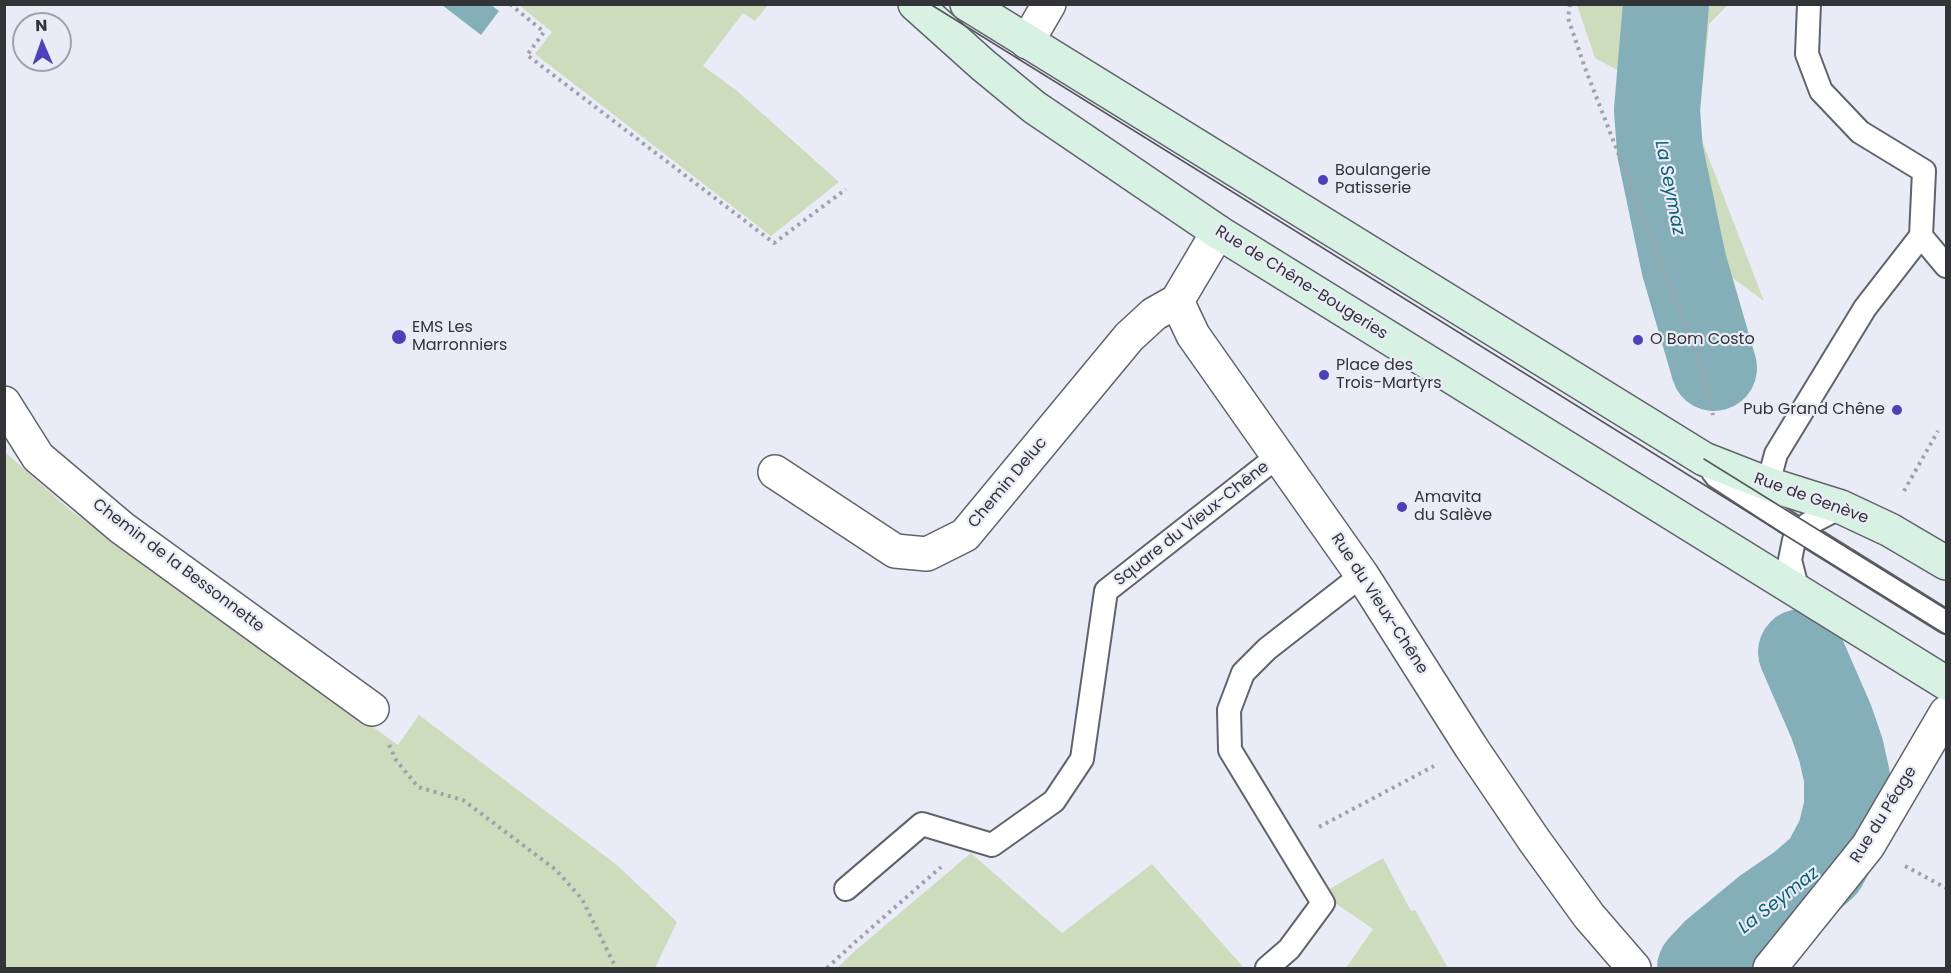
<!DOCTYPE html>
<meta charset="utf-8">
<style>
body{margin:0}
#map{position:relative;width:1951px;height:973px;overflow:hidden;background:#e9ecf6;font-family:Poppins,sans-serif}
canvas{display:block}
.frame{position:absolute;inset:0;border:6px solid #333438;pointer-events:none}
.north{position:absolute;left:12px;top:12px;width:60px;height:60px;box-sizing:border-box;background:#e9ecf6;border:2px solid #a0a2aa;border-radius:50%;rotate:358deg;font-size:16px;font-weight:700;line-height:24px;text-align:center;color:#333438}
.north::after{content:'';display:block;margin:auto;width:21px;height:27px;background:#4b41b8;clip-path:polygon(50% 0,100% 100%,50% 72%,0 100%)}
</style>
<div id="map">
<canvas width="1951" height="973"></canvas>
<div class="frame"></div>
<div class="north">N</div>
</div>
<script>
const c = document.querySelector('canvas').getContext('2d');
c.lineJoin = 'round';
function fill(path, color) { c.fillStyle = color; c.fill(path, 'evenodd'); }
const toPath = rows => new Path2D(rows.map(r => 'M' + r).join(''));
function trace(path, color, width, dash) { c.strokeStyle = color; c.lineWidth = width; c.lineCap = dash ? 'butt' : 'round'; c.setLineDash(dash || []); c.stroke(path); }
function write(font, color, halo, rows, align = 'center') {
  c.font = font + ' Poppins,sans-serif'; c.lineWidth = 4.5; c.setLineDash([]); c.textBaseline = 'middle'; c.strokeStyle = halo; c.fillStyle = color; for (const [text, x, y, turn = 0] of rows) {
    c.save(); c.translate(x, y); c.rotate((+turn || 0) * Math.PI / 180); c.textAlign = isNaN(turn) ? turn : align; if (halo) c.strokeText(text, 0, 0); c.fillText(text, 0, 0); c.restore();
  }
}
const green = toPath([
 [519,5,768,5,755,21,743,13,703,66,736,90,839,182,771,236,535,54,552,32],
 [1577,5,1728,5,1709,24,1698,130,1764,301,1708,260,1663,95,1595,58],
 [4,451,70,510,398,745,419,715,617,865,677,922,655,968,5,968],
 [971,853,1062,933,1152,864,1244,968,837,968,856,950],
 [1383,858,1411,911,1415,910,1448,968,1346,968,1373,929,1335,903,1326,891]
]);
const water = toPath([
 [442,5,491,5,499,11,481,35]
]);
const river = toPath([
 [1666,4,1657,110,1660,151,1684,265,1714,368],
 [1700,968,1715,952,1766,910,1801,886,1824,866,1840,836,1847,807,1847,777,1841,750,1831,721,1801,652]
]);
const path = toPath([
 [510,4,544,32,527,55,774,243,846,189],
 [1570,4,1568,18,1585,68,1699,360,1713,415],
 [1904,491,1938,431],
 [389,745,396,760,418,787,463,800,556,870,582,899,616,968],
 [1319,827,1434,766],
 [1905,866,1946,888],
 [827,968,853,944,941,867]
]);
const lane = toPath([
 [1809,4,1807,54,1821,91,1860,132,1924,171,1921,236],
 [1713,472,1716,476,1800,531,1946,622],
 [1768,484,1776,454,1865,308,1921,236,1946,266],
 [1798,591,1790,560,1794,540,1808,524,1841,507],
 [846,889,922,824,992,845,1054,801,1082,759,1106,591,1278,456],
 [1267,968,1289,949,1323,903,1230,750,1229,710,1243,673,1267,649,1362,575]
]);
const street = toPath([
 [1027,42,1049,4],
 [1218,232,1177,301,1193,335,1362,575,1471,747,1534,840,1589,916,1634,968],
 [4,403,38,457,122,528,372,709],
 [775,472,895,551,927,554,965,535,1129,337,1154,314,1177,301],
 [1770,968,1868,846,1946,713]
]);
const secondary = toPath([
 [915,4,983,65,1034,107,1218,232,1946,683],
 [967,4,1704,459,1768,484,1841,507,1890,530,1946,563]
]);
const tram = toPath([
 [930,4,1946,635],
 [1704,459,1946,609]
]);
const markers = [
 [1323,180,6,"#4b41b8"],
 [399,337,8,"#4b41b8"],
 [1638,340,6,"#4b41b8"],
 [1324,375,6,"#4b41b8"],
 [1897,410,6,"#4b41b8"],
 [1402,507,6,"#4b41b8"]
];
const poiNames = [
 ["Boulangerie",1335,171],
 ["Patisserie",1335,189],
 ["EMS Les",412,328],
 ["Marronniers",412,346],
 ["O Bom Costo",1650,340],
 ["Place des",1336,366],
 ["Trois-Martyrs",1336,384],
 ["Pub Grand Chêne",1885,410,"right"],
 ["Amavita",1414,498],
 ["du Salève",1414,516]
];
const streetNames = [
 ["Rue de Chêne-Bougeries",1301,283,32],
 ["Chemin Deluc",1008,483,-50],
 ["Rue de Genève",1811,499,20],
 ["Square du Vieux-Chêne",1192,524,-38],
 ["Chemin de la Bessonnette",178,566,37],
 ["Rue du Vieux-Chêne",1379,604,57],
 ["Rue du Péage",1884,815,-58]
];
const waterNames = [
 ["La Seymaz",1669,188,79],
 ["La Seymaz",1779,901,-38]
];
fill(green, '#cedcbe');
fill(water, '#84afb8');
trace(river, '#84afb8', 86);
trace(lane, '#61636c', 26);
trace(street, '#61636c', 36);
trace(secondary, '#61636c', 36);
trace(path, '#a0a2aa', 4, [3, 4.5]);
trace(lane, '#fff', 22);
trace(street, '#fff', 33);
trace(secondary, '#d7f1e3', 33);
trace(tram, '#55565b', 1.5);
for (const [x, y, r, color] of markers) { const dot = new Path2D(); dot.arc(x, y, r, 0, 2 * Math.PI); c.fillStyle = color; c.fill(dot); trace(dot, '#e9ecf6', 2); }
write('16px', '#333438', '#e9ecf6', poiNames, 'left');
write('16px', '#333438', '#e9ecf6', streetNames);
write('italic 18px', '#086271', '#e9ecf6', waterNames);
</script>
